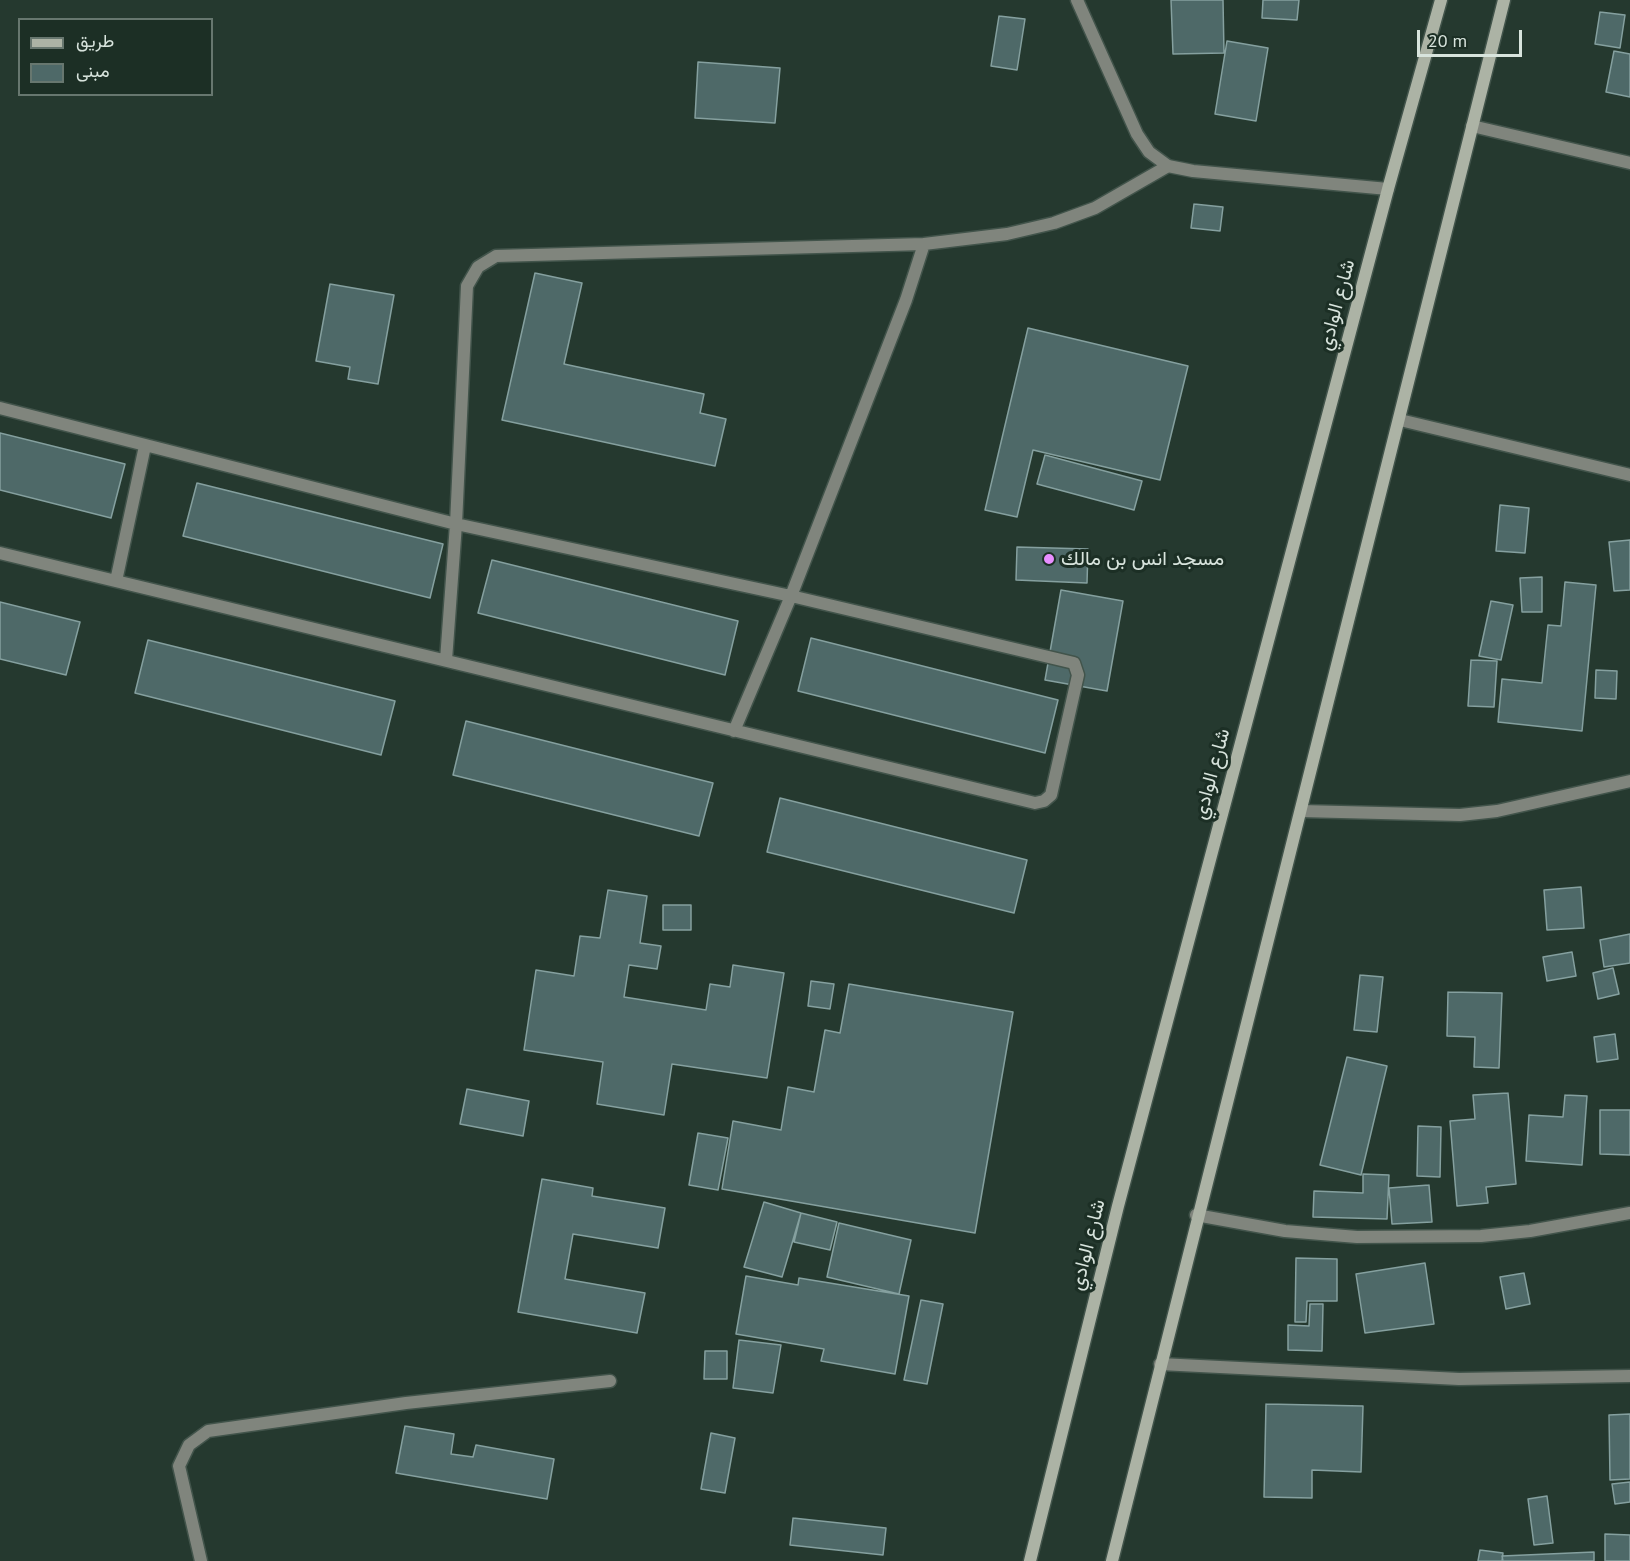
<!DOCTYPE html>
<meta charset="utf-8">
<style>
body{margin:0}
#map{position:relative;width:1630px;height:1561px;overflow:hidden;background:#25392f;font-family:"PT Sans",Vazirmatn,sans-serif}
canvas{display:block}
.legend{position:absolute;left:18px;top:18px;width:195px;height:78px;box-sizing:border-box;background:#1c2f25;border:2px solid #67776f;margin:0;padding:8px 10px;list-style:none;font-size:18px;color:#d8e4dd}
.legend li{display:flex;align-items:center;gap:12px;height:30px}
.legend b{width:30px;border:2px solid #67776f}
.scale{position:absolute;left:1417px;top:30px;width:105px;height:27px;box-sizing:border-box;border:3px solid #d8e4dd;border-top:0;padding-left:8px;font-size:18px;line-height:21px;white-space:nowrap;color:#d8e4dd;-webkit-text-stroke:4px #1c2f25;paint-order:stroke}
</style>
<div id="map">
<canvas width="1630" height="1561"></canvas>
<ul class="legend">
<li><b style="height:8px;background:#acb3a5"></b>طريق</li>
<li><b style="height:16px;background:#4e6968"></b>مبنى</li>
</ul>
<div class="scale">20 m</div>
</div>
<script>
const c = document.querySelector('canvas').getContext('2d');
c.lineJoin = 'round';
function fill(path, color) { c.fillStyle = color; c.fill(path, 'evenodd'); }
const toPath = rows => new Path2D(rows.map(r => 'M' + r).join(''));
function trace(path, color, width, dash) { c.strokeStyle = color; c.lineWidth = width; c.lineCap = dash ? 'butt' : 'round'; c.setLineDash(dash || []); c.stroke(path); }
function write(font, color, halo, rows, align = 'center') {
  c.font = font + ' "PT Sans",Vazirmatn,sans-serif'; c.lineWidth = 6; c.setLineDash([]); c.textBaseline = 'middle'; c.strokeStyle = halo; c.fillStyle = color; for (const [text, x, y, turn = 0] of rows) {
    c.save(); c.translate(x, y); c.rotate((+turn || 0) * Math.PI / 180); c.textAlign = isNaN(turn) ? turn : align; if (halo) c.strokeText(text, 0, 0); c.fillText(text, 0, 0); c.restore();
  }
}
const building = toPath([
 [1171,0,1223,0,1224,53,1173,54,1171,0],
 [1263,0,1299,0,1297,20,1262,18,1263,0],
 [1600,12,1625,15,1620,48,1595,44,1600,12],
 [999,16,1025,19,1017,70,991,66,999,16],
 [1227,41,1268,48,1256,121,1215,114,1227,41],
 [1614,51,1630,54,1630,97,1606,92,1614,51],
 [698,62,780,68,775,123,695,118,698,62],
 [1194,204,1223,207,1220,231,1191,228,1194,204],
 [535,273,582,283,564,364,704,394,700,413,726,419,715,466,502,420,535,273],
 [330,284,394,295,378,384,348,379,350,367,316,361,330,284],
 [1028,328,1188,366,1160,480,1033,450,1017,517,985,510,1028,328],
 [0,433,125,464,111,518,0,490,0,433],
 [1045,455,1142,481,1134,510,1037,484,1045,455],
 [197,483,443,544,430,598,183,536,197,483],
 [1500,505,1529,508,1525,553,1496,551,1500,505],
 [1630,540,1630,590,1614,591,1609,542,1630,540],
 [1017,547,1088,549,1087,583,1016,580,1017,547],
 [492,560,738,621,725,675,478,613,492,560],
 [1542,577,1542,612,1522,612,1520,578,1542,577],
 [1565,582,1596,585,1582,731,1498,722,1502,679,1542,683,1548,625,1561,626,1565,582],
 [1061,590,1123,601,1107,691,1045,680,1061,590],
 [1491,601,1513,605,1501,660,1479,656,1491,601],
 [0,602,80,622,66,675,0,659,0,602],
 [811,638,1058,700,1045,753,798,691,811,638],
 [148,640,395,701,381,755,135,693,148,640],
 [1471,660,1497,661,1494,707,1468,706,1471,660],
 [1596,670,1617,671,1616,699,1595,698,1596,670],
 [466,721,713,783,699,836,453,775,466,721],
 [780,798,1027,860,1014,913,767,852,780,798],
 [1581,887,1584,928,1547,930,1544,890,1581,887],
 [608,890,647,896,640,943,661,946,657,969,629,965,624,997,706,1010,710,984,730,987,733,965,784,973,767,1078,672,1064,664,1115,597,1104,603,1062,524,1050,536,970,574,976,580,936,600,938,608,890],
 [663,905,691,905,691,930,663,930,663,905],
 [1630,934,1630,963,1604,967,1600,940,1630,934],
 [1572,952,1576,976,1547,981,1543,957,1572,952],
 [1613,968,1619,994,1598,999,1593,973,1613,968],
 [1360,975,1383,977,1377,1032,1354,1030,1360,975],
 [811,981,834,984,830,1009,808,1006,811,981],
 [849,984,1013,1012,975,1233,722,1189,733,1121,781,1130,788,1087,814,1092,825,1030,840,1033,849,984],
 [1448,992,1502,993,1499,1068,1474,1067,1475,1037,1447,1036,1448,992],
 [1615,1034,1618,1059,1597,1062,1594,1037,1615,1034],
 [1347,1057,1387,1066,1361,1175,1320,1165,1347,1057],
 [467,1089,529,1101,523,1136,460,1124,467,1089],
 [1508,1093,1516,1184,1486,1187,1488,1203,1457,1206,1450,1121,1475,1119,1473,1095,1508,1093],
 [1565,1095,1587,1096,1582,1165,1526,1161,1529,1115,1563,1117,1565,1095],
 [1600,1110,1630,1110,1630,1155,1600,1154,1600,1110],
 [1418,1126,1441,1127,1440,1177,1417,1176,1418,1126],
 [698,1133,728,1138,718,1190,689,1185,698,1133],
 [1363,1174,1389,1175,1387,1219,1313,1217,1314,1191,1363,1193,1363,1174],
 [542,1179,593,1188,592,1196,665,1208,658,1248,573,1234,565,1279,645,1293,637,1333,518,1312,542,1179],
 [1429,1185,1432,1222,1392,1224,1389,1188,1429,1185],
 [764,1202,801,1213,782,1277,744,1267,764,1202],
 [801,1213,837,1222,830,1250,794,1242,801,1213],
 [839,1223,911,1240,899,1294,827,1277,839,1223],
 [1296,1258,1337,1259,1337,1301,1307,1301,1306,1322,1295,1322,1296,1258],
 [1425,1263,1434,1324,1365,1333,1356,1274,1425,1263],
 [1524,1273,1530,1304,1506,1309,1500,1277,1524,1273],
 [746,1276,798,1285,799,1278,909,1296,895,1374,821,1361,824,1349,736,1334,746,1276],
 [921,1300,943,1304,927,1384,904,1380,921,1300],
 [1310,1304,1323,1304,1322,1351,1288,1350,1288,1325,1309,1326,1310,1304],
 [739,1340,781,1345,773,1393,733,1388,739,1340],
 [705,1351,727,1351,727,1379,704,1379,705,1351],
 [1266,1404,1363,1406,1361,1472,1312,1470,1312,1498,1264,1497,1266,1404],
 [1630,1414,1630,1479,1610,1480,1609,1415,1630,1414],
 [405,1426,454,1434,451,1454,473,1457,476,1445,554,1459,547,1499,396,1473,405,1426],
 [711,1433,735,1438,725,1493,701,1489,711,1433],
 [1630,1482,1630,1502,1615,1504,1612,1484,1630,1482],
 [1547,1496,1553,1543,1534,1545,1528,1499,1547,1496],
 [793,1518,886,1528,883,1555,790,1545,793,1518],
 [1605,1534,1630,1535,1630,1561,1605,1561,1605,1534],
 [1480,1550,1503,1553,1502,1561,1478,1561,1480,1550],
 [1594,1552,1594,1561,1503,1561,1502,1556,1594,1552]
]);
const service = toPath([
 [0,408,456,524,791,596,1074,663,1078,675,1051,795,1044,801,1035,803,0,553],
 [116,581,145,446],
 [446,660,456,524,467,286,478,267,496,256,924,244],
 [734,731,791,596,906,300,924,244,1007,234,1054,223,1095,208,1168,166],
 [201,1561,179,1466,189,1445,208,1431,406,1403,610,1381]
]);
const minor = toPath([
 [1077,0,1137,134,1149,152,1168,166,1193,171,1388,189],
 [1472,126,1630,163],
 [1400,420,1630,475],
 [1301,811,1460,815,1497,811,1630,781],
 [1196,1215,1285,1231,1357,1237,1481,1236,1530,1231,1630,1213],
 [1160,1364,1459,1379,1630,1376]
]);
const secondary = toPath([
 [1030,1561,1118,1206,1388,189,1441,0],
 [1112,1561,1504,0]
]);
const markers = [
 [1049,559,6,"#e88eff"]
];
const streetNames = [
 ["شارع الوادي",1337,305,-75],
 ["شارع الوادي",1212,774,-75],
 ["شارع الوادي",1088,1245,-76]
];
const poiNames = [
 ["مسجد انس بن مالك",1061,559]
];
fill(building, '#4e6968');
trace(building, '#85a09f', 1.5);
trace(service, '#42544b', 15);
trace(minor, '#42544b', 15);
trace(secondary, '#42544b', 15);
trace(service, '#80857d', 12);
trace(minor, '#80857d', 12);
trace(secondary, '#acb3a5', 12);
for (const [x, y, r, color] of markers) { const dot = new Path2D(); dot.arc(x, y, r, 0, 2 * Math.PI); c.fillStyle = color; c.fill(dot); trace(dot, '#1c2f25', 2); }
write('20px', '#d8e4dd', '#1c2f25', streetNames);
write('20px', '#d8e4dd', '#1c2f25', poiNames, 'left');
</script>
